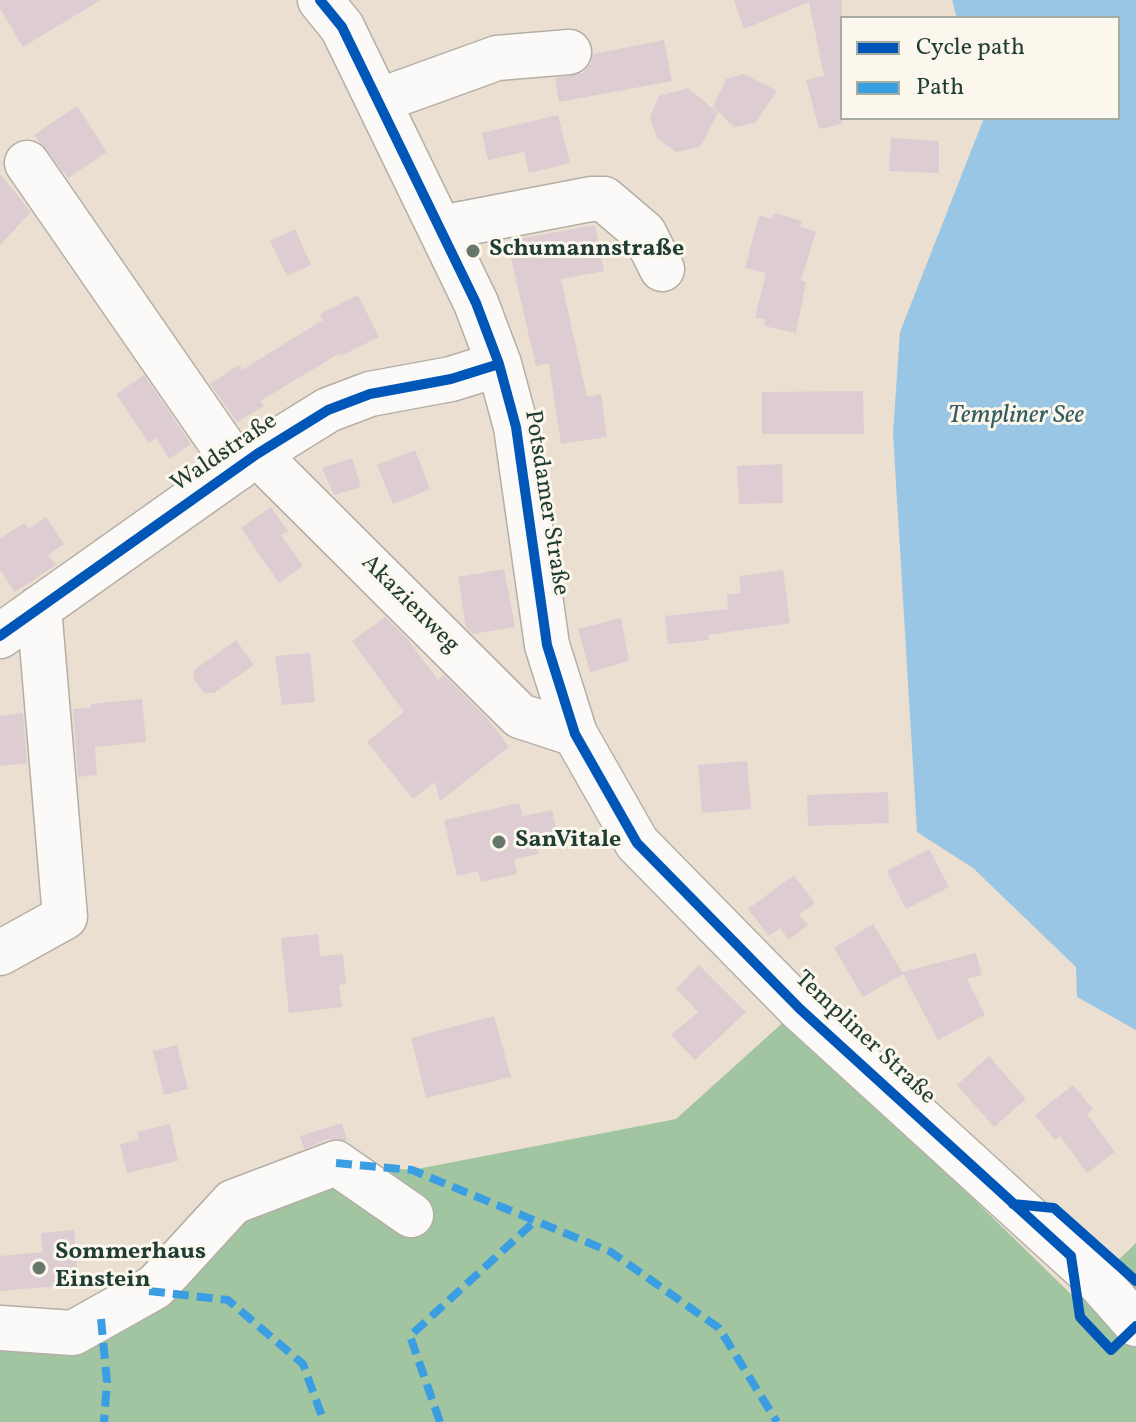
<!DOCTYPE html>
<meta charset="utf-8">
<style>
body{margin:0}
#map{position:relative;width:1136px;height:1422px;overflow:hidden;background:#ebdfd1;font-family:Vollkorn,serif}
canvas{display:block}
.legend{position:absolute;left:840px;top:16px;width:280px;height:104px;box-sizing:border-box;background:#fbf7ec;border:2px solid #a3ada2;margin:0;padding:10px 14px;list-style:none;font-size:24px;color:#1f3d34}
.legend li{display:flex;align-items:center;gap:16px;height:40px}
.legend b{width:40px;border:2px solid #a3ada2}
</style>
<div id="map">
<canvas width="1136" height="1422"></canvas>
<ul class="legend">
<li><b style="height:10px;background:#0057b8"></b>Cycle path</li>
<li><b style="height:10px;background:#3c9ee2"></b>Path</li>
</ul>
</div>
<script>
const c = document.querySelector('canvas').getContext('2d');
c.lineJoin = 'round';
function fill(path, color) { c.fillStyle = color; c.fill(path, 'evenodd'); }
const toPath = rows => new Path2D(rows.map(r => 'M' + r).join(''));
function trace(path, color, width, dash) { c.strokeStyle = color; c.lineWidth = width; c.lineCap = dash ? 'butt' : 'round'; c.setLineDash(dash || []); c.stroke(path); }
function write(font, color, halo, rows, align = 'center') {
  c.font = font + ' Vollkorn,serif'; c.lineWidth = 6; c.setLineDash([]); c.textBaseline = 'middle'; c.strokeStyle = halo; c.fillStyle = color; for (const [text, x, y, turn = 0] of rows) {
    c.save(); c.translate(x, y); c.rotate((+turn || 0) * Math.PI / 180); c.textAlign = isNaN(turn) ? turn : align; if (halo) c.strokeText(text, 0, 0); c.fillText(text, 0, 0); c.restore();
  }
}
const forest = toPath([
 [788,1018,1077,1300,1136,1243,1136,1422,0,1422,0,1328,73,1333,233,1202,336,1163,412,1170,676,1119]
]);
const water = toPath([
 [952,0,1136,0,1136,1030,1077,997,1076,967,973,868,917,832,893,433,900,332,984,118,1118,118,1118,18,957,18]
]);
const building = toPath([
 [0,0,101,0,23,47,0,9],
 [734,0,842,0,842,124,819,129,806,80,824,76,809,2,744,29],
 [664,40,672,81,559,102,555,78,583,73,591,63,593,54],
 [744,74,777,91,755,123,734,127,713,107,726,79],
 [688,88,718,113,700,147,676,152,657,138,650,117,659,96],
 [77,106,107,152,68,178,34,135],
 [558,115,570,163,529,173,524,152,488,160,482,133],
 [891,138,939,141,939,173,889,171],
 [0,174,31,212,0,245],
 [774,213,802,221,800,226,816,232,801,280,806,282,796,333,764,326,766,319,755,318,766,273,745,268,759,215,771,219],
 [595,225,604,271,561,279,587,397,601,394,607,437,561,444,549,363,536,366,507,241],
 [295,229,311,265,287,276,270,241],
 [358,295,379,337,341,356,340,353,260,401,264,406,237,422,210,384,239,365,242,370,323,320,320,314],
 [144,375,191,444,169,459,156,438,149,443,116,394],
 [863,391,864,434,762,434,762,392],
 [415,450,430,489,393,504,377,465],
 [352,458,361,487,334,495,322,468],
 [782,464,783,503,739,504,737,466],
 [271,507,288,531,281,535,303,566,279,583,241,528],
 [46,517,64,544,48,555,56,565,15,592,0,570,0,539,24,523,29,529],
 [504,569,515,627,473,634,466,627,458,577],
 [783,570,790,623,708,635,709,640,668,644,665,616,728,609,727,595,741,593,739,576],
 [385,617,408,640,438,680,444,675,487,718,509,747,440,801,435,782,413,799,367,742,404,712,352,641],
 [621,618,629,661,590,672,578,629],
 [236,640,254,665,214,693,204,693,194,679,194,670],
 [310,653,315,702,282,705,275,656],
 [142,699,146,742,95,747,97,775,78,777,73,709,91,708,91,704],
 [23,713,27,763,0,766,0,716],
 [747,761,751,809,702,813,698,765],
 [888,792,889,823,808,826,807,795],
 [519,803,523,816,552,810,559,840,537,845,539,854,514,859,517,874,481,882,478,871,457,876,444,820],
 [929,849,949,887,906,909,887,871],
 [794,875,815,903,799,915,808,925,789,940,780,928,769,936,748,909],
 [873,924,902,972,976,953,982,975,967,979,985,1015,938,1040,903,974,863,997,834,948],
 [318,934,320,956,343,954,346,984,339,985,342,1007,289,1013,281,938],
 [699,965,746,1012,695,1060,671,1035,698,1012,676,989],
 [494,1016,511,1077,426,1098,411,1038],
 [177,1045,188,1089,164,1095,153,1051],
 [989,1056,1026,1099,994,1127,957,1085],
 [1073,1085,1093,1109,1087,1114,1115,1152,1087,1173,1060,1136,1055,1140,1035,1115],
 [342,1123,347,1141,328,1139,304,1149,300,1136],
 [170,1124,178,1161,127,1173,120,1144,139,1140,137,1132],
 [74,1230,78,1279,57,1281,58,1286,0,1291,0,1256,43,1252,41,1233]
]);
const minor = toPath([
 [320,0,342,27,476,303,499,364,516,427,547,645,575,734,637,843,800,1009,1097,1280,1136,1324],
 [378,101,497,58,569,52],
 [27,163,238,468],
 [440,228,591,199,604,199,644,233,662,269],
 [257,454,520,716,575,734],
 [0,636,257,454,328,410,370,394,451,379,499,364],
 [0,953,65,917,39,608],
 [0,1328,73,1333,155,1287,233,1202,336,1163,411,1215]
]);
const quiet = toPath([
 [336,1163,412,1170,611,1252,719,1328,777,1422],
 [149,1291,228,1300,303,1364,324,1422],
 [101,1319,107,1382,104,1422],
 [440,1422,410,1336,535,1221]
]);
const cycleway = toPath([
 [320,0,342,27,476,303,499,364,516,427,547,645,575,734,637,843,800,1009,1071,1256,1080,1317,1111,1350,1136,1326],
 [0,636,257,454,328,410,370,394,451,379,499,364],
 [1013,1204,1054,1208,1136,1281]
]);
const markers = [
 [473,251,8,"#66766b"],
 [499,842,8,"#66766b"],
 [39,1268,8,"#66766b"]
];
const poiNames = [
 ["Schumannstraße",489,251],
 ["SanVitale",515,842],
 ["Sommerhaus",55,1254],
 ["Einstein",55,1282]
];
const streetNames = [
 ["Waldstraße",225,454,-34],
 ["Potsdamer Straße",545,503,81],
 ["Akazienweg",409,605,45],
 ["Templiner Straße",864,1039,43]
];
const waterNames = [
 ["Templiner See",1016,417]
];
fill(forest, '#a1c5a0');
fill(water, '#98c6e4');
fill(building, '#ddccd2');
trace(minor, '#b4afa6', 47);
trace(minor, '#fcfaf8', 44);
trace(quiet, '#3c9ee2', 8, [16, 8]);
trace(cycleway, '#0057b8', 10);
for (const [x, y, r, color] of markers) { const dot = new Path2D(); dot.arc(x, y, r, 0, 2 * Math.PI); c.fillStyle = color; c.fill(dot); trace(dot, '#fbf7ec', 3); }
write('bold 24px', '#1f3d34', '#fbf7ec', poiNames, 'left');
write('24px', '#1f3d34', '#fbf7ec', streetNames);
write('italic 26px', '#345d62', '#fbf7ec', waterNames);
</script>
